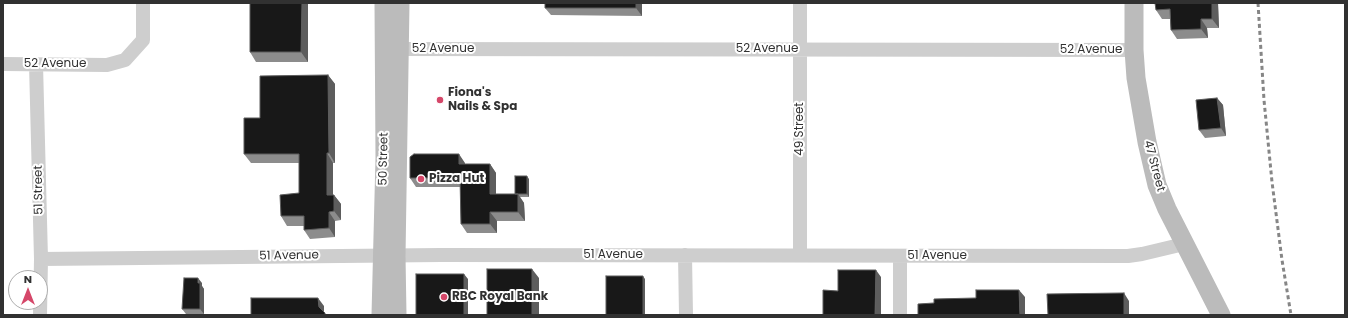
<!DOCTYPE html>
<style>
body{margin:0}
#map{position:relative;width:1348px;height:318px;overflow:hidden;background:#fff;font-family:Poppins,sans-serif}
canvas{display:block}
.frame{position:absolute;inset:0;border:4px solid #313131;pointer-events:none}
.north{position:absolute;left:8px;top:270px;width:40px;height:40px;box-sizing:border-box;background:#fff;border:1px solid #adadad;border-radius:50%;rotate:0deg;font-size:11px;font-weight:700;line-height:16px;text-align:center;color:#313131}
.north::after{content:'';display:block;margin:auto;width:14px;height:18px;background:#d54769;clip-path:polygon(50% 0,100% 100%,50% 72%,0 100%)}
</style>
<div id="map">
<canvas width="1348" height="318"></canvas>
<div class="frame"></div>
<div class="north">N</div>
</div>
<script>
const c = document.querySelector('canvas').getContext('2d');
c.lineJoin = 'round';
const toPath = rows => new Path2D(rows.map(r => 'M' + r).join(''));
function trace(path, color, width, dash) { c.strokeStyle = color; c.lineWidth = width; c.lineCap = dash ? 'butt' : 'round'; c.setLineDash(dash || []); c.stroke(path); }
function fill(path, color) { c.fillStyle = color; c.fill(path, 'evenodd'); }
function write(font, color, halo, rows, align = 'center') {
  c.font = font + ' Poppins,sans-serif'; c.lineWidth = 4; c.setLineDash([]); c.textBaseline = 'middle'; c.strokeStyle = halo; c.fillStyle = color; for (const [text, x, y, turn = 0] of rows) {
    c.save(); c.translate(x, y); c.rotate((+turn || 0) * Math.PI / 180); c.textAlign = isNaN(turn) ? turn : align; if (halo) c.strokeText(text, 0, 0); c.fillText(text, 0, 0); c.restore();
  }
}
const street = toPath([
 [800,3,800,255],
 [391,49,1134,50],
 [3,64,107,65,125,60,143,40,143,3],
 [36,64,41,259,40,315],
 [685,255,686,315],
 [41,259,441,255,1128,256,1142,254,1184,244],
 [900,315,900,256]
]);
const secondary = toPath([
 [1134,3,1134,50,1136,78,1147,142,1157,185,1167,209,1221,315],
 [381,315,385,158,384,3],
 [397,315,396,256,400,3]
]);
const rail = toPath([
 [1258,3,1264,100,1272,182,1282,260,1291,315]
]);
const wall = toPath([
 [250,3,308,3,308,62,256,62,250,52],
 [545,3,642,3,642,16,551,15,545,8],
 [1155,3,1218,3,1219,28,1207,28,1208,38,1177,39,1171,30,1170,19,1162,19,1156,10],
 [328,75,335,84,335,163,333,163,333,195,334,195,341,204,341,220,335,221,335,237,310,239,304,230,304,226,287,226,281,216,299,193,299,163,251,163,244,154,260,118],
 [1217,98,1223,105,1226,136,1205,138,1199,130],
 [465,164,490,164,496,173,496,194,516,194,529,179,529,197,520,197,524,203,525,221,497,221,497,233,467,233,461,224,460,187,416,187,410,178],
 [202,283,202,286,204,289,204,314,186,314,182,309]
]);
const shadedWall = toPath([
 [302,3,308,3,308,62,301,52],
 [636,3,642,3,642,16,636,8],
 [1212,3,1218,3,1219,28,1212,19],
 [1201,19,1207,28,1208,38,1201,29],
 [328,75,335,84,335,163,329,153],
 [1217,98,1223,105,1226,136,1221,128],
 [327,153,333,163,333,204,327,195],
 [459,154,465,163,465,173,459,164],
 [490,164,496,173,496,203,490,194],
 [527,176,529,179,529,197,527,194],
 [518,194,524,203,525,221,518,212],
 [334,195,341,204,341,220,334,211],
 [329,212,335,221,335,237,329,228],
 [490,212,497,221,497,233,490,224],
 [532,269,539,278,539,315,532,315],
 [876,270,881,277,881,315,875,315],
 [464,274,468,279,468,315,464,315],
 [643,276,645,279,645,315,643,315],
 [198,278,202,283,202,286,204,289,204,314,200,309],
 [1019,290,1025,297,1025,315,1020,315],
 [1124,293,1129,301,1129,315,1124,315],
 [318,298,324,306,324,314,319,307]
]);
const building = toPath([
 [250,3,302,3,301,52,250,52,250,3],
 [545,3,636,3,636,8,545,8,545,3],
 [1155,3,1212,3,1212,19,1201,19,1201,29,1171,30,1170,9,1156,10,1155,3],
 [328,75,329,153,327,153,327,195,334,195,334,211,329,212,329,228,304,230,304,216,281,216,280,195,299,193,299,154,244,154,244,118,260,118,260,76,328,75],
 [1217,98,1221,128,1199,130,1196,100,1217,98],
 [414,154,459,154,459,164,490,164,490,194,518,194,518,212,490,212,490,224,461,224,460,178,410,178,410,157,414,154],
 [515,176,527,176,527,194,515,194,515,176],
 [487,269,532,269,532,315,487,315,487,269],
 [838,270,876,270,875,315,823,315,823,290,838,291,838,270],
 [416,274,464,274,464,315,416,315,416,274],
 [606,276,643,276,643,315,606,315,606,276],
 [184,278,198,278,198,283,200,283,200,309,182,309,184,278],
 [976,290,1019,290,1020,315,918,315,918,304,934,303,934,299,976,298,976,290],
 [1124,293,1124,315,1048,315,1047,294,1124,293],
 [251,298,318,298,319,307,325,313,325,315,251,315,251,298]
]);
const markers = [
 [440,100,4,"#d54769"],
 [421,179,4,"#d54769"],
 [444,297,4,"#d54769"]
];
const streetNames = [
 ["52 Avenue",443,49],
 ["52 Avenue",767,49],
 ["52 Avenue",1091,50],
 ["52 Avenue",55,64],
 ["49 Street",800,129,-90],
 ["50 Street",384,159,-89],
 ["47 Street",1154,166,75],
 ["51 Street",39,190,-91],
 ["51 Avenue",613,255],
 ["51 Avenue",289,256,-1],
 ["51 Avenue",937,256]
];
const poiNames = [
 ["Fiona's",448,93],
 ["Nails & Spa",448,107],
 ["Pizza Hut",429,179],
 ["RBC Royal Bank",452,297]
];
trace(street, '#cecece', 14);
trace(secondary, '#bbb', 19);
trace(rail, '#868686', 3, [4, 3]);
fill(wall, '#8c8c8c');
fill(shadedWall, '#5d5d5d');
fill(building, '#181818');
trace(building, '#5d5d5d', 1);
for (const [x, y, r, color] of markers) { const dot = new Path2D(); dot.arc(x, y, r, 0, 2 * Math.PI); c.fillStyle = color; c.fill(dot); trace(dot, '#fff', 1.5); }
write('12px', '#313131', '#fff', streetNames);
write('bold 12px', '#313131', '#fff', poiNames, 'left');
</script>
